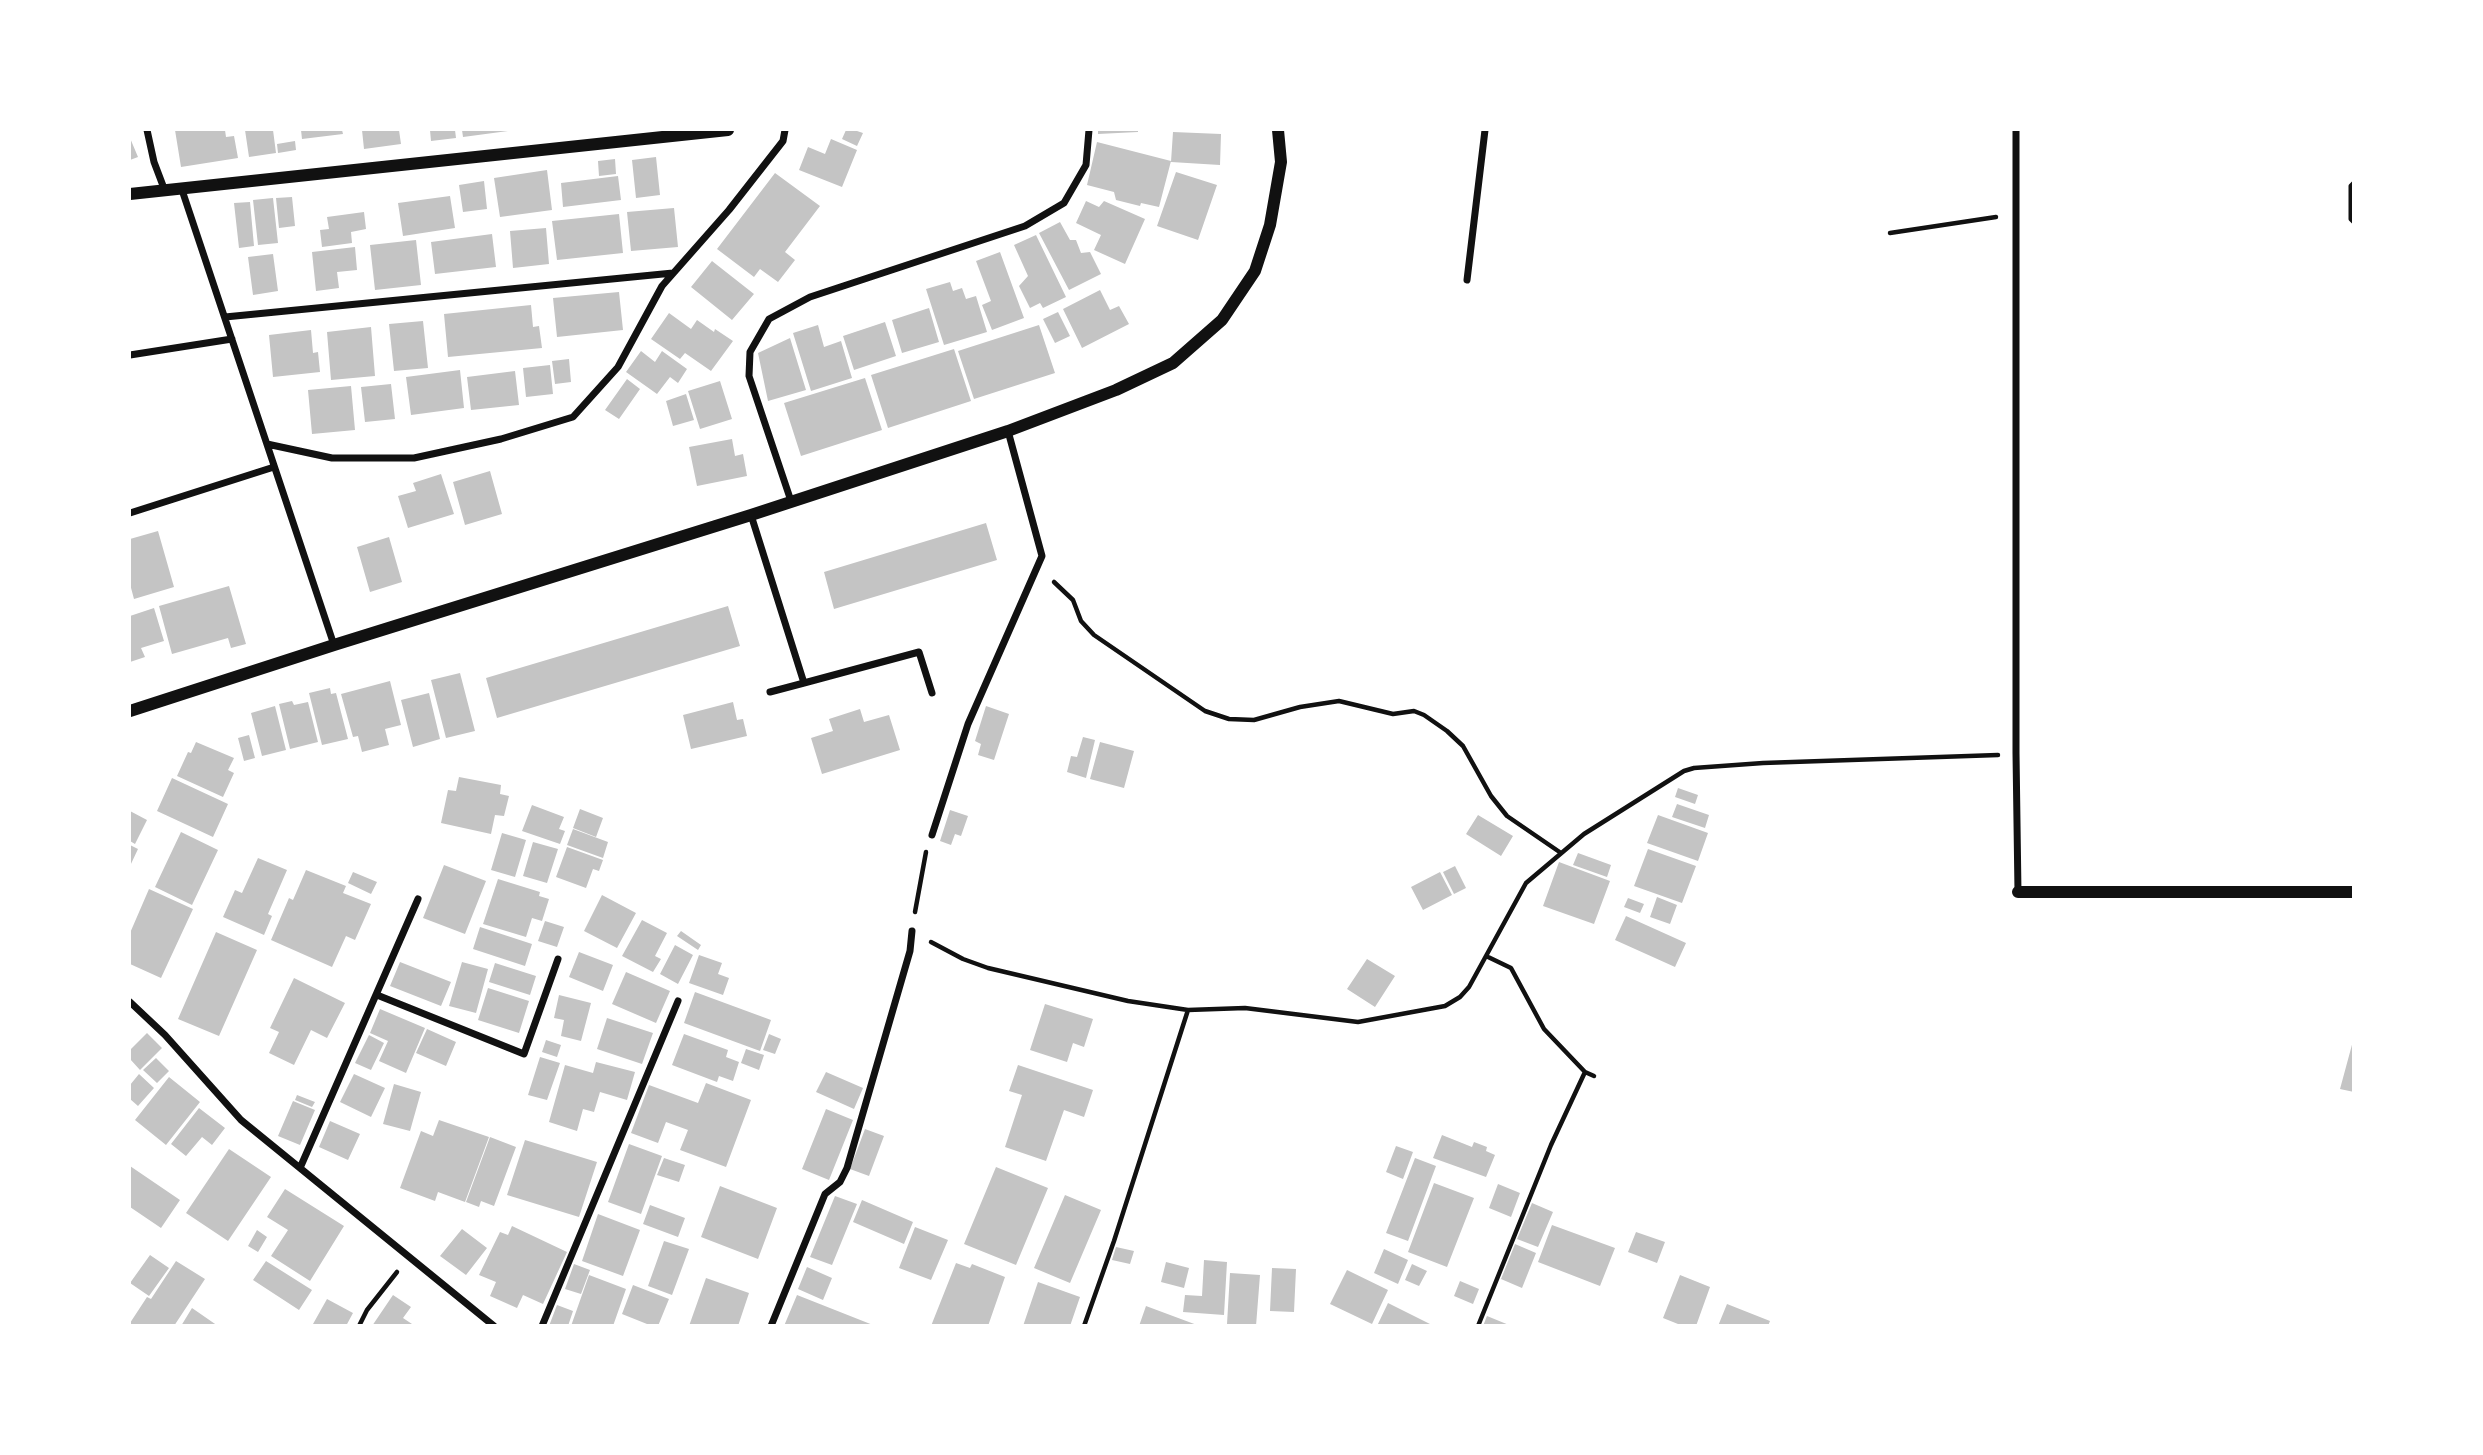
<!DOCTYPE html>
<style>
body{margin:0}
#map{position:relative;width:2483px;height:1455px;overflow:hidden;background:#fff;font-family:Arial,sans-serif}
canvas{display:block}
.frame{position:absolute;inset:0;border:131px solid #fff;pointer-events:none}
</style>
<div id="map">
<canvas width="2483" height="1455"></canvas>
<div class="frame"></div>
</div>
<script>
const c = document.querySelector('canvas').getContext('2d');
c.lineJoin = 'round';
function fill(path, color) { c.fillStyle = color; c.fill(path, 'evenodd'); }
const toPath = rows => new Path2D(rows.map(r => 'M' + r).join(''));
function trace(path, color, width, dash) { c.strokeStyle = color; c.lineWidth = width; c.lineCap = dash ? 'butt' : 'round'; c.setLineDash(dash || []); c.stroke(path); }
const building = toPath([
 [175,130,225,130,226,137,234,136,238,158,181,167],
 [245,130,273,130,276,153,249,157],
 [301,130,342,130,343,134,302,139],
 [362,130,399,130,401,144,364,149],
 [430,130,455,130,456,138,431,141],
 [462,130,508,130,508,131,463,137],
 [846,130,854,130,863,133,857,146,842,139],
 [1098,130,1138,130,1138,132,1098,134],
 [1173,132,1221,134,1220,165,1171,162],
 [130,138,138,157,130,160],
 [831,139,857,150,842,187,799,170,808,147,825,154],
 [295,141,296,150,278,153,277,144],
 [1097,142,1171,161,1159,207,1141,203,1140,206,1116,200,1114,192,1087,185],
 [656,157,660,195,636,198,632,160],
 [615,159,616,174,599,176,598,161],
 [547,170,552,210,500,217,494,178],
 [1176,172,1217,185,1198,240,1157,226],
 [775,173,820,206,785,252,795,260,778,282,760,269,754,277,717,249],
 [618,176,621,200,563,207,561,183],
 [484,181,487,209,463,212,459,185],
 [450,196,455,228,403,236,398,203],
 [292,197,295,226,279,228,276,198],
 [273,198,278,243,258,245,253,200],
 [1086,201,1099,207,1104,201,1145,219,1125,264,1094,250,1101,235,1076,223],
 [250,202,254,246,239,248,234,203],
 [674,208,678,247,631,251,627,212],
 [364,212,366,229,351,232,352,243,322,247,320,230,329,229,327,217],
 [619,214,623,253,557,260,552,221],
 [1060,222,1070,240,1076,240,1081,253,1090,252,1101,274,1069,290,1039,233],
 [546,228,549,264,513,268,510,231],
 [492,234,496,267,435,274,431,242],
 [1036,235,1066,297,1043,308,1040,303,1030,308,1019,286,1028,276,1014,245],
 [416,240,421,285,375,290,370,245],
 [355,247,357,270,337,272,339,288,316,291,312,252],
 [1000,252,1024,318,992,330,982,305,991,301,976,261],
 [273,254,278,291,253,295,248,257],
 [712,261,754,294,732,320,691,287],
 [950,282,953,291,962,288,966,299,976,296,987,332,944,345,926,289],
 [1100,290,1110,310,1119,306,1129,324,1082,348,1063,309],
 [619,292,623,330,557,337,553,298],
 [531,305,533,327,539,326,542,348,448,357,444,314],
 [929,308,939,342,902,353,892,320],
 [1058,312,1070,336,1055,343,1043,319],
 [669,313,691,329,697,320,714,332,715,329,733,341,711,371,685,353,680,359,651,339],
 [423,321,428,368,394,371,389,324],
 [885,322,896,356,854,370,843,336],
 [818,325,824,347,841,341,852,378,811,391,793,333],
 [1039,325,1055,373,974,399,958,351],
 [371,327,375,376,331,380,327,332],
 [311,330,313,353,318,352,320,372,273,377,269,335],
 [790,338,806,390,768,401,758,353],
 [954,349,971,401,888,428,871,375],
 [641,351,655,362,662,351,687,369,678,383,670,377,657,394,626,372],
 [569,359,571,382,555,384,552,361],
 [550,365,553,394,526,397,523,368],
 [460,370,464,408,411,415,406,377],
 [515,371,519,405,471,410,467,377],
 [865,378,882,430,801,456,784,403],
 [627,379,640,389,619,419,605,410],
 [720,381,732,419,700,429,688,391],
 [391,384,395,419,365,422,361,387],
 [351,386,355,430,312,434,308,390],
 [686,394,694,420,673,426,666,401],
 [732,439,735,456,743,454,747,476,697,486,689,447],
 [490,471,502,514,465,525,453,482],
 [441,474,454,514,408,528,398,496,416,491,413,483],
 [986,523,997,560,834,609,824,572],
 [158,531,174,587,134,599,130,584,130,539],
 [389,537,402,582,370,592,357,547],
 [229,586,246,644,231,648,228,638,172,654,159,606],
 [728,606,740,646,497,718,486,678],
 [154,608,164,641,141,648,145,657,130,662,130,616],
 [460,673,475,731,446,738,431,680],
 [390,681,401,725,385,729,389,745,362,752,358,736,353,737,341,694],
 [330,688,331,694,336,693,348,739,322,745,309,693],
 [429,693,440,739,413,747,401,700],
 [292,701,294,705,308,702,318,742,290,749,279,704],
 [733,702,737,720,743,719,747,736,691,749,683,715],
 [275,706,286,750,262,756,251,713],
 [986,706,1009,714,994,760,978,755,981,744,975,741],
 [860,709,864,722,889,715,900,750,822,774,811,738,833,731,829,719],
 [249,735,255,758,244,761,238,738],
 [1083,737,1095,740,1086,778,1067,772,1071,756,1077,757],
 [196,742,234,758,228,770,234,773,223,797,177,776,188,752,191,753],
 [1100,742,1134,751,1124,788,1090,779],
 [459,777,501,785,500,794,509,796,504,816,495,815,491,834,441,823,448,790,456,791],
 [172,778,228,804,213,837,157,811],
 [1678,788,1698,795,1695,804,1675,797],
 [1677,804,1709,815,1705,828,1672,817],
 [532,805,564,817,559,829,565,831,560,844,522,831],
 [580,809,603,818,596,837,573,828],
 [950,810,968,816,961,836,955,834,951,845,940,841],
 [130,811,147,820,135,844,130,841],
 [1478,815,1513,836,1501,856,1466,834],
 [1658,815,1708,833,1698,861,1647,843],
 [573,829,608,842,603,858,567,845],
 [181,832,218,850,192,905,155,887],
 [502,833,526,840,515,877,491,870],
 [533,842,558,849,547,883,523,876],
 [130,845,138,849,130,866],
 [567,847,603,860,599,871,593,869,586,888,556,877],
 [1648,849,1696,866,1682,903,1634,886],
 [1578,853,1611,865,1607,877,1573,865],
 [258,858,287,870,268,914,272,916,264,935,223,917,235,890,242,893],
 [1559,862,1610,881,1594,924,1543,906],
 [444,865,486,881,465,934,423,918],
 [1455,866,1466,888,1454,894,1443,872],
 [306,870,346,886,343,893,371,904,355,940,346,936,332,967,271,940,289,898,293,900],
 [353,872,377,882,371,894,348,883],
 [1440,872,1452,895,1423,910,1411,887],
 [498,879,540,892,539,896,549,899,542,921,532,918,526,937,483,924],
 [149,889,193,909,161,978,130,964,130,933],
 [602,895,636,913,617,948,584,931],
 [1657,897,1677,905,1670,924,1650,917],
 [1628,898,1644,904,1640,913,1624,907],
 [1626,916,1686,943,1675,967,1615,940],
 [642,920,667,933,655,956,661,959,653,972,622,956],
 [545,921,564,927,557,947,538,941],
 [480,927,532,944,525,966,473,949],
 [681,931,701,945,698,950,677,936],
 [216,932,257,950,219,1036,178,1019],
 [675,945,693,955,678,984,660,974],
 [579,952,613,965,603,991,569,977],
 [699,955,722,963,718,974,729,978,723,995,689,983],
 [1367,959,1395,976,1375,1007,1347,989],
 [400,962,451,982,441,1006,390,986],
 [462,962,488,969,476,1013,449,1006],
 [495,963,536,976,530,995,489,982],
 [626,972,670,991,656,1023,612,1004],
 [294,978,345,1003,327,1038,311,1030,294,1065,269,1053,279,1032,270,1028],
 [488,988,529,1001,519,1033,478,1020],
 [695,992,771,1020,760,1051,684,1023],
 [559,995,591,1003,581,1041,561,1036,564,1020,554,1018],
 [1045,1004,1093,1019,1084,1047,1073,1043,1067,1062,1030,1050],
 [380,1009,425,1028,406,1073,379,1061,388,1041,370,1033],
 [607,1018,653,1033,642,1064,597,1049],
 [427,1029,456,1042,446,1066,416,1053],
 [147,1033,162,1048,140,1070,130,1059,130,1050],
 [684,1034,728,1050,726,1057,739,1062,733,1081,719,1076,717,1082,672,1065],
 [769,1034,781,1039,775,1054,763,1050],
 [369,1035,384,1043,371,1070,355,1063],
 [546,1040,561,1045,557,1057,542,1052],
 [2353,1041,2354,1041,2354,1092,2340,1089],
 [746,1049,764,1055,759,1070,741,1063],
 [540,1057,560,1063,547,1100,528,1095],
 [156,1058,169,1071,157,1083,143,1070],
 [596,1062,635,1072,627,1100,600,1092,594,1112,583,1109,577,1131,549,1122,565,1065,593,1073],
 [1018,1065,1093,1090,1084,1117,1064,1110,1046,1161,1005,1147,1022,1095,1009,1091],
 [826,1072,863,1088,854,1109,816,1092],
 [139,1074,154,1088,138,1106,130,1099,130,1085],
 [354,1074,385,1088,371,1117,340,1102],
 [169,1077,200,1102,166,1145,135,1120],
 [706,1083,751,1100,726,1167,680,1150,688,1130,666,1122,658,1143,631,1133,649,1085,698,1103],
 [394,1084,421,1092,410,1131,383,1124],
 [297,1095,315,1102,312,1107,295,1100],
 [293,1101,315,1110,300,1145,278,1136],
 [199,1108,225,1128,212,1145,202,1137,186,1156,171,1144],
 [826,1109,853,1120,829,1180,802,1169],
 [439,1120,489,1137,465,1202,438,1192,435,1201,400,1188,421,1131,433,1136],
 [330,1121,360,1134,348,1160,319,1147],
 [865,1129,884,1136,869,1176,850,1169],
 [1442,1135,1472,1147,1474,1142,1487,1147,1486,1151,1495,1155,1486,1177,1433,1158],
 [490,1137,516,1147,494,1206,481,1201,479,1207,466,1202],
 [525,1140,597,1162,579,1217,507,1195],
 [629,1144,662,1156,641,1214,608,1202],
 [1396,1146,1413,1152,1403,1179,1386,1172],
 [229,1149,271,1177,228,1241,186,1213],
 [664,1158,685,1165,679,1182,657,1175],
 [1415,1158,1436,1166,1408,1241,1386,1233],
 [130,1166,180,1200,161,1228,130,1207],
 [996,1167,1048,1188,1016,1265,964,1244],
 [1434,1183,1474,1198,1447,1267,1408,1252],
 [1498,1184,1520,1193,1511,1217,1489,1208],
 [720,1186,777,1208,758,1259,701,1237],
 [285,1189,344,1226,310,1281,271,1256,288,1230,267,1217],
 [1065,1195,1101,1210,1070,1283,1034,1268],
 [835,1196,857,1204,832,1265,810,1257],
 [862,1200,913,1222,904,1244,853,1222],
 [1532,1203,1553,1212,1538,1247,1517,1239],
 [650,1205,685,1218,678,1237,643,1224],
 [598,1214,640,1230,623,1276,582,1261],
 [1552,1225,1615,1248,1600,1286,1538,1262],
 [512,1226,567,1252,543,1304,523,1295,517,1308,490,1296,496,1282,479,1275,500,1232,508,1235],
 [915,1227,948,1240,931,1280,899,1268],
 [462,1229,487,1248,466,1275,440,1256],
 [257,1230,267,1237,258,1252,248,1246],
 [1636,1232,1665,1242,1657,1263,1628,1252],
 [664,1241,689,1249,672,1295,648,1286],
 [1515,1244,1536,1253,1522,1288,1501,1279],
 [1116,1247,1134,1251,1130,1264,1112,1260],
 [1384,1249,1408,1260,1398,1284,1374,1273],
 [150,1255,169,1268,149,1296,130,1283],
 [1204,1260,1227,1262,1224,1315,1183,1312,1185,1295,1202,1296],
 [176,1261,205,1279,174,1326,133,1326,130,1323,147,1297,151,1299],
 [266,1261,312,1290,299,1310,253,1280],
 [1166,1262,1189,1268,1184,1288,1161,1282],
 [956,1263,970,1268,972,1264,1005,1277,988,1326,931,1326],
 [574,1264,590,1270,581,1294,565,1289],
 [1412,1264,1427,1271,1419,1286,1405,1280],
 [807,1267,832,1278,823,1300,798,1289],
 [1272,1268,1296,1269,1294,1312,1270,1311],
 [1347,1270,1388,1290,1372,1324,1330,1304],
 [1230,1273,1260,1275,1256,1326,1227,1324],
 [589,1275,626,1289,613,1326,571,1326],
 [1680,1275,1710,1287,1696,1326,1683,1326,1663,1318],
 [706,1278,749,1293,738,1326,689,1326],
 [1460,1281,1479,1289,1473,1304,1454,1296],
 [1038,1282,1080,1297,1070,1326,1023,1326],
 [633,1285,669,1299,658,1326,652,1326,622,1314],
 [393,1295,411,1307,403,1318,415,1326,372,1326],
 [797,1295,873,1325,873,1326,784,1326],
 [327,1299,353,1313,346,1326,313,1324],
 [1388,1303,1434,1326,1377,1326],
 [1727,1304,1770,1321,1768,1326,1718,1326],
 [557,1305,573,1311,568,1326,549,1326],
 [1146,1306,1197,1325,1197,1326,1139,1326],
 [192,1308,218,1326,181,1326],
 [1487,1316,1509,1325,1509,1326,1483,1326]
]);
const path = toPath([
 [1890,233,1996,217],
 [1054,582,1073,600,1081,621,1094,635,1205,711,1229,719,1254,720,1300,707,1339,701,1393,714,1414,711,1424,715,1447,731,1463,746,1491,796,1507,816,1561,853],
 [915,912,926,852],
 [931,942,963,959,988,968,1128,1001,1188,1010,1245,1008,1358,1022,1445,1006,1460,997,1469,987,1526,883,1584,834,1684,771,1694,768,1763,763,1998,755],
 [1486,956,1511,968,1544,1029,1585,1072,1594,1076],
 [359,1326,367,1310,397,1272],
 [1084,1326,1114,1241,1188,1010],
 [1478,1326,1551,1145,1585,1072]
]);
const service = toPath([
 [2354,183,2351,186,2351,219,2354,222]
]);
const minor = toPath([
 [147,130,154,162,165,191],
 [2016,130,2016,753,2018,892],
 [182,190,334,645],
 [1467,280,1485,130],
 [225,317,673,273],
 [130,355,232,339],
 [267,444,332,458,414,458,501,439,573,417,618,367,662,286,729,210,783,141,785,130],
 [791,501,749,376,750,352,769,319,810,297,1025,226,1064,203,1086,165,1089,130],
 [130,513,274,467],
 [751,515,804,683,919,652,932,693],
 [770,692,804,683],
 [932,835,968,724,1042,556,1008,431],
 [377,995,524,1054,558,959],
 [130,1002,165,1035,241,1120,494,1326],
 [300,1168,418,899],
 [542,1326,678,1001],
 [771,1326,825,1194,840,1182,847,1168,910,951,912,931]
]);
const tertiary = toPath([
 [130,194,728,130],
 [130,711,334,645,751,515,1008,431,1116,390,1173,363,1222,320,1255,271,1270,225,1281,162,1278,130],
 [2018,892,2354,892]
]);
fill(building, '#c4c4c4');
trace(path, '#111', 4.5);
trace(service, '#111', 5);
trace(minor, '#111', 7);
trace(tertiary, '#111', 12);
</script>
